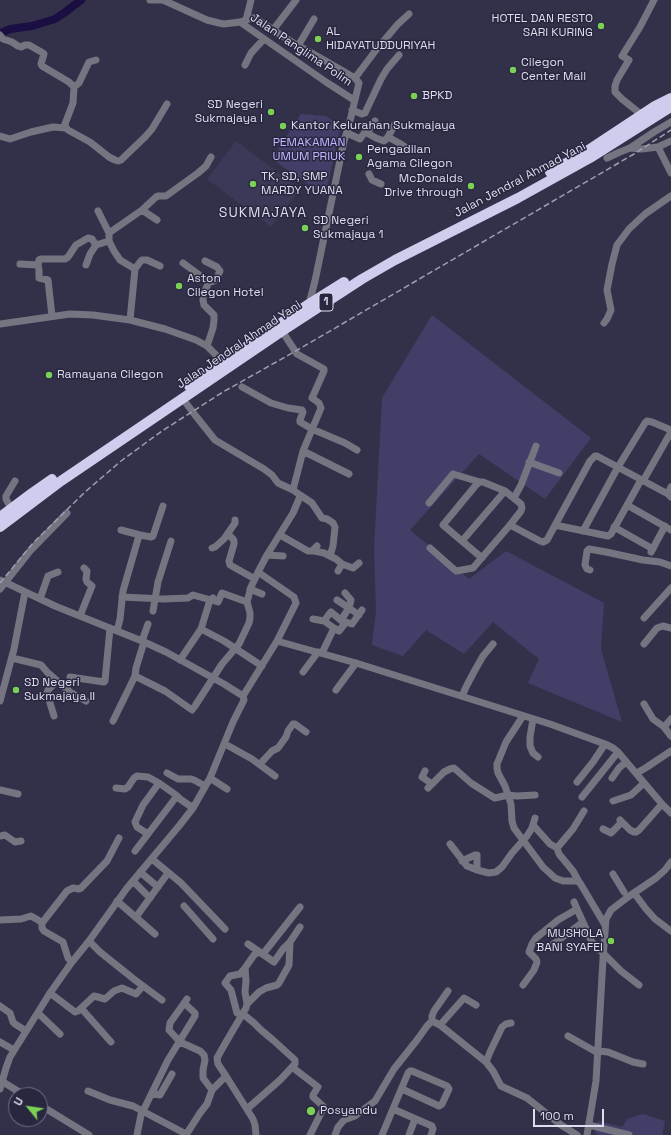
<!DOCTYPE html>
<style>
body{margin:0}
#map{position:relative;width:671px;height:1135px;overflow:hidden;background:#33314a;font-family:"Space Grotesk",sans-serif}
canvas{display:block}
.north{position:absolute;left:8px;top:1087px;width:40px;height:40px;box-sizing:border-box;background:#292740;border:1px solid #717086;border-radius:50%;rotate:300deg;font-size:11px;font-weight:700;line-height:16px;text-align:center;color:#deddee}
.north::after{content:'';display:block;margin:auto;width:14px;height:18px;background:#7ad156;clip-path:polygon(50% 0,100% 100%,50% 72%,0 100%)}
.scale{position:absolute;left:533px;top:1109px;width:71px;height:18px;box-sizing:border-box;border:2px solid #deddee;border-top:0;padding-left:5px;font-size:12px;line-height:14px;white-space:nowrap;color:#deddee;-webkit-text-stroke:3px #292740;paint-order:stroke}
</style>
<div id="map">
<canvas width="671" height="1135"></canvas>
<div class="north">U</div>
<div class="scale">100 m</div>
</div>
<script>
const c = document.querySelector('canvas').getContext('2d');
c.lineJoin = 'round';
function fill(path, color) { c.fillStyle = color; c.fill(path, 'evenodd'); }
const toPath = rows => new Path2D(rows.map(r => 'M' + r).join(''));
function trace(path, color, width, dash) { c.strokeStyle = color; c.lineWidth = width; c.lineCap = dash ? 'butt' : 'round'; c.setLineDash(dash || []); c.stroke(path); }
function write(font, color, halo, rows, align = 'center') {
  c.font = font + ' "Space Grotesk",sans-serif'; c.lineWidth = 3; c.setLineDash([]); c.textBaseline = 'middle'; c.strokeStyle = halo; c.fillStyle = color; for (const [text, x, y, turn = 0] of rows) {
    c.save(); c.translate(x, y); c.rotate((+turn || 0) * Math.PI / 180); c.textAlign = isNaN(turn) ? turn : align; if (halo) c.strokeText(text, 0, 0); c.fillText(text, 0, 0); c.restore();
  }
}
const built = toPath([
 [236,141,300,189,271,227,207,179]
]);
const green = toPath([
 [301,114,325,116,341,125,325,196,272,159],
 [432,315,591,438,545,499,479,454,410,530,469,579,506,551,604,603,601,649,622,722,528,683,539,659,493,622,464,654,426,630,403,656,372,645,376,611,374,549,382,398],
 [643,1114,665,1121,662,1135,600,1135,595,1134,598,1121,622,1127,627,1119]
]);
const river = toPath([
 [0,36,3,32,10,29,32,26,55,19,64,13,81,0]
]);
const minor = toPath([
 [150,0,163,0,207,20,219,23,224,24,240,22,252,18,255,18,298,46,310,52,355,78,359,83,349,125,344,141,315,281,309,304],
 [246,20,251,0],
 [240,22,326,82,354,100],
 [273,30,296,0],
 [0,35,3,39,12,42,18,46,21,47,25,45,29,45,43,53,44,54,41,64,42,66,69,82,74,87,73,103,65,124,66,128,68,130,90,142,109,157,115,160,118,161,121,160,145,137,152,129,167,104],
 [298,46,314,19],
 [245,65,251,53,264,39],
 [355,78,376,50,398,24,409,14],
 [74,87,79,83,89,62,96,60],
 [352,110,362,114,365,113,381,79,387,69,399,55],
 [642,115,622,99,615,92,615,86,617,80,629,60,622,56,640,27,654,0],
 [347,133,360,139,365,132,376,138,384,141,388,137,399,143,408,149],
 [367,133,375,121],
 [0,136,10,139,31,132,53,127,66,128],
 [388,137,395,124],
 [658,147,671,173],
 [630,148,642,149,658,147,671,141],
 [607,158,620,152,630,148,654,132,671,122],
 [369,174,372,180,381,184],
 [142,210,156,197,158,196,166,196,198,173,206,166,211,157],
 [98,211,109,233,109,241,114,251,120,260,135,269,130,320],
 [109,233,142,210,157,220],
 [205,261,217,267,220,271,216,279,214,281,209,282],
 [183,263,209,282,203,295,203,300,204,305,214,315,214,320,213,328,207,346],
 [20,264,38,265],
 [86,265,90,254,96,245],
 [135,269,140,262,142,260,147,260,160,266],
 [52,316,48,280,39,278,39,270,38,265,39,260,41,259,65,259,68,257,76,245,88,238,92,239,96,245,109,241],
 [604,323,607,319,611,310,607,290,612,264,617,245,629,229,645,214,671,196],
 [0,324,70,314,93,315,130,320,165,329,196,340,207,346,223,362],
 [242,387,271,403,288,408,302,410,303,412,300,420,300,422,312,429,345,443,357,450],
 [183,399,195,415,215,440,264,469,272,475,278,483,293,490],
 [303,451,349,474],
 [529,462,559,473],
 [643,481,671,432],
 [300,495,312,503,322,518,327,519,333,523,335,527,333,546,330,556],
 [671,497,668,494,671,487],
 [514,498,521,485,536,446],
 [429,503,453,474,480,482],
 [627,505,671,530],
 [11,508,6,499,6,496,15,481],
 [555,525,608,536,611,534,641,480],
 [614,527,653,549],
 [121,530,140,535],
 [583,531,618,467,645,423,647,421,652,422,671,430],
 [228,534,233,539,234,541,234,544,229,561,230,565,255,579],
 [280,535,308,551,312,551,317,546],
 [462,541,505,491],
 [212,548,215,547,224,539,235,523,235,520],
 [430,548,456,571,473,568,510,525,540,541,543,542,547,540,590,461,595,456,597,456,668,494],
 [314,551,324,553,336,559,342,564,338,571],
 [651,552,665,526],
 [267,555,283,556],
 [482,558,443,525,476,485,480,482,483,482,505,491,521,504,522,508,521,511,510,525],
 [342,564,353,568,359,563],
 [590,570,587,569,585,565,587,551,589,549,606,552,643,560,660,562,671,566],
 [0,580,55,606,142,641,166,652,224,684,243,696,244,700,233,722,210,778,193,808,179,826,127,888,89,941,72,962,50,993,10,1057,6,1068,0,1089],
 [0,589,30,551,67,513],
 [250,589,262,594],
 [345,593,351,600,349,608,359,615],
 [122,597,164,599,188,598,193,595,218,602,222,593,247,602,250,613,250,618,249,623,239,644,222,664,195,706,192,710,165,691,135,676,136,668,144,642],
 [213,598,210,600,201,629,224,641,262,666],
 [40,599,48,576,58,572],
 [337,600,349,608,341,620],
 [247,602,251,587,258,572,267,555,293,513,299,499,300,495,293,490,303,451,321,408,319,403,312,398,324,371,324,369,297,354,282,331],
 [153,611,158,582,171,541],
 [80,616,92,586,87,582,86,579,87,571,84,568],
 [644,618,671,588],
 [313,619,324,621,334,628],
 [324,621,330,613,331,612,343,622],
 [117,631,120,619,123,591,138,539,140,535,151,537,153,536,163,506],
 [142,641,148,624],
 [277,641,356,663,550,724,605,744,613,748,618,752,662,804,671,813],
 [644,644,657,628,663,626,671,628],
 [322,653,334,628,339,631,346,622,352,624,362,610],
 [12,658,41,665,48,673,70,692,86,701],
 [180,660,201,629],
 [303,672,318,652],
 [70,677,104,682,105,681,110,628],
 [336,690,356,663],
 [243,696,277,641,296,603,294,597,258,572],
 [462,696,467,685,475,670,483,656,493,644],
 [0,701,14,649,25,592],
 [644,704,653,719,664,727,671,736],
 [54,716,47,693,48,690,57,681],
 [523,716,506,742,497,764,497,768,498,773,505,786,511,804,512,821,514,828,543,867,555,878,563,881,577,881,580,883,605,925],
 [533,719,530,737,530,746,533,753,538,757],
 [113,721,135,676],
 [664,727,671,719],
 [225,744,252,759,275,776],
 [260,764,272,751,278,748,286,737,288,731,293,724,295,724,306,732],
 [425,771,422,777,432,784],
 [167,773,178,779,191,779,194,780,205,786],
 [637,773,647,767,671,751],
 [210,778,227,789],
 [612,778,619,768,626,762],
 [577,782,593,762,605,744],
 [116,788,125,789,128,787,134,778,137,776,148,777,159,783],
 [428,788,444,772,450,769,454,768,471,783,493,797,495,798,508,795,517,796,535,795],
 [0,790,18,794],
 [582,797,618,752],
 [613,801,631,795,644,783],
 [620,820,630,830,634,832,636,832,639,830,662,804],
 [533,825,550,844,557,848],
 [603,829,611,833,622,822],
 [148,834,137,827,135,822,143,805,159,783,176,795,180,799,193,808],
 [0,836,5,835,15,842,21,841],
 [450,844,467,866,477,870,489,873,496,872,502,867,512,853,527,836,532,828,535,818],
 [135,851,177,796],
 [152,859,181,883,225,929],
 [462,861,475,855,477,855,477,870],
 [140,872,158,887],
 [613,874,624,892],
 [133,881,150,898],
 [579,882,573,871,559,854,557,848,573,829,584,811],
 [634,893,646,909,655,919,671,931],
 [117,901,155,934],
 [574,902,577,909],
 [184,906,213,939],
 [136,917,168,873],
 [0,920,21,919,31,916,38,920,42,923,42,928,44,931,63,942,68,958,72,962],
 [42,923,67,891,73,888,79,889,81,888,107,861,119,838],
 [89,941,100,952,135,980,162,1000],
 [248,944,274,962,283,949,290,942],
 [552,945,583,922],
 [263,954,300,907],
 [245,968,240,974,230,976,225,983,231,990,237,1013,240,1014,243,1014,254,1023,261,1030,273,1040,295,1060,295,1064,280,1080,247,1109],
 [523,985,534,970,537,962,536,959,529,952,532,944,536,938,558,920,577,909,592,942,621,971,639,985],
 [50,993,75,1012,78,1011,94,996,105,999,114,991,122,988,136,994,143,986],
 [247,1004,259,992,266,988,277,985,279,983,289,965,290,942,300,927],
 [0,1006,10,1013,13,1022,15,1024,26,1031],
 [81,1008,111,1042],
 [38,1013,60,1034],
 [432,1021,432,1016,434,1011,448,991],
 [440,1025,464,998,476,1005],
 [568,1036,598,1053],
 [0,1042,14,1050],
 [598,1051,608,1052,633,1062,643,1064],
 [486,1062,490,1052,502,1027,506,1024,511,1023],
 [292,1067,318,1087,313,1095,313,1097,324,1107,310,1135],
 [226,1076,253,1119,255,1125,256,1135],
 [0,1080,24,1095],
 [212,1090,226,1076,218,1064,217,1058,226,1042,246,1008,247,1004,245,992,246,981,245,968,254,955,259,952],
 [88,1091,110,1100,133,1106,186,1134],
 [152,1093,160,1095,172,1074],
 [40,1105,89,1135],
 [393,1109,432,1126,433,1129,431,1135],
 [143,1111,168,1060,195,1016,195,1013,184,1003],
 [589,1125,629,1135],
 [137,1135,142,1110],
 [186,1135,200,1113,207,1104,212,1090,203,1078,203,1070,205,1060,204,1055,200,1051,180,1042,169,1030,170,1023,187,999],
 [335,1135,338,1127,344,1120,355,1116,375,1101,394,1069,417,1040,427,1026,432,1021,440,1025,486,1062,493,1071,501,1086,527,1098,561,1125,577,1135],
 [382,1135,408,1073,410,1071,412,1071,447,1086,449,1089,442,1104,439,1106,402,1089],
 [409,1135,415,1119],
 [587,1135,596,1081,603,959,606,919,611,910,628,897,656,878,665,870,671,862]
]);
const highway = toPath([
 [550,172,584,153,655,106,671,98],
 [189,386,309,304,344,282],
 [0,517,32,493,52,479],
 [0,527,61,481,282,331,362,279,395,260,518,198,590,158,658,115,671,107]
]);
const rail = toPath([
 [0,583,33,543,85,492,121,461,162,431,223,392,294,352,634,154,671,130]
]);
const markers = [
 [601,26,4,"#7ad156"],
 [318,39,4,"#7ad156"],
 [513,70,4,"#7ad156"],
 [414,96,4,"#7ad156"],
 [271,112,4,"#7ad156"],
 [283,126,4,"#7ad156"],
 [359,157,4,"#7ad156"],
 [253,184,4,"#7ad156"],
 [471,186,4,"#7ad156"],
 [305,228,4,"#7ad156"],
 [179,286,4,"#7ad156"],
 [49,375,4,"#7ad156"],
 [16,690,4,"#7ad156"],
 [611,941,4,"#7ad156"],
 [311,1111,5,"#7ad156"]
];
const shields = [
 [326,302,14]
];
const shieldNames = [
 ["1",326,302]
];
const poiNames = [
 ["HOTEL DAN RESTO",593,19,"right"],
 ["SARI KURING",593,33,"right"],
 ["AL",326,32],
 ["HIDAYATUDDURIYAH",326,46],
 ["Cilegon",521,63],
 ["Center Mall",521,77],
 ["BPKD",422,96],
 ["SD Negeri",263,105,"right"],
 ["Sukmajaya I",263,119,"right"],
 ["Kantor Kelurahan Sukmajaya",291,126],
 ["Pengadilan",367,150],
 ["Agama Cilegon",367,164],
 ["TK, SD, SMP",261,177],
 ["MARDY YUANA",261,191],
 ["McDonalds",463,179,"right"],
 ["Drive through",463,193,"right"],
 ["SD Negeri",313,221],
 ["Sukmajaya 1",313,235],
 ["Aston",187,279],
 ["Cilegon Hotel",187,293],
 ["Ramayana Cilegon",57,375],
 ["SD Negeri",24,683],
 ["Sukmajaya II",24,697],
 ["MUSHOLA",603,934,"right"],
 ["BANI SYAFEI",603,948,"right"],
 ["Posyandu",320,1111]
];
const streetNames = [
 ["Jalan Panglima Polim",301,50,34],
 ["Jalan Jendral Ahmad Yani",520,180,-28],
 ["Jalan Jendral Ahmad Yani",239,345,-34]
];
const parkNames = [
 ["PEMAKAMAN",309,143],
 ["UMUM PRIUK",309,157]
];
const quarterNames = [
 ["SUKMAJAYA",263,213]
];
fill(built, '#3b3858');
fill(green, '#423e68');
trace(river, '#1b0e43', 8);
trace(minor, '#757582', 7);
trace(highway, '#cfcdee', 10);
trace(rail, '#9f9db1', 1.5, [6, 3]);
for (const [x, y, r, color] of markers) { const dot = new Path2D(); dot.arc(x, y, r, 0, 2 * Math.PI); c.fillStyle = color; c.fill(dot); trace(dot, '#292740', 1.5); }
for (const [x, y, w] of shields) { const box = new Path2D(); box.roundRect(x - w / 2, y - 9, w, 18, 3); c.fillStyle = '#292740'; c.fill(box); trace(box, '#deddee', 1); }
write('bold 11px', '#deddee', null, shieldNames);
write('12px', '#deddee', '#292740', poiNames, 'left');
write('12px', '#deddee', '#292740', streetNames);
write('12px', '#beb8ff', '#292740', parkNames);
c.letterSpacing = '1px';
write('14px', '#deddee', '#292740', quarterNames);
c.letterSpacing = '0px';
</script>
